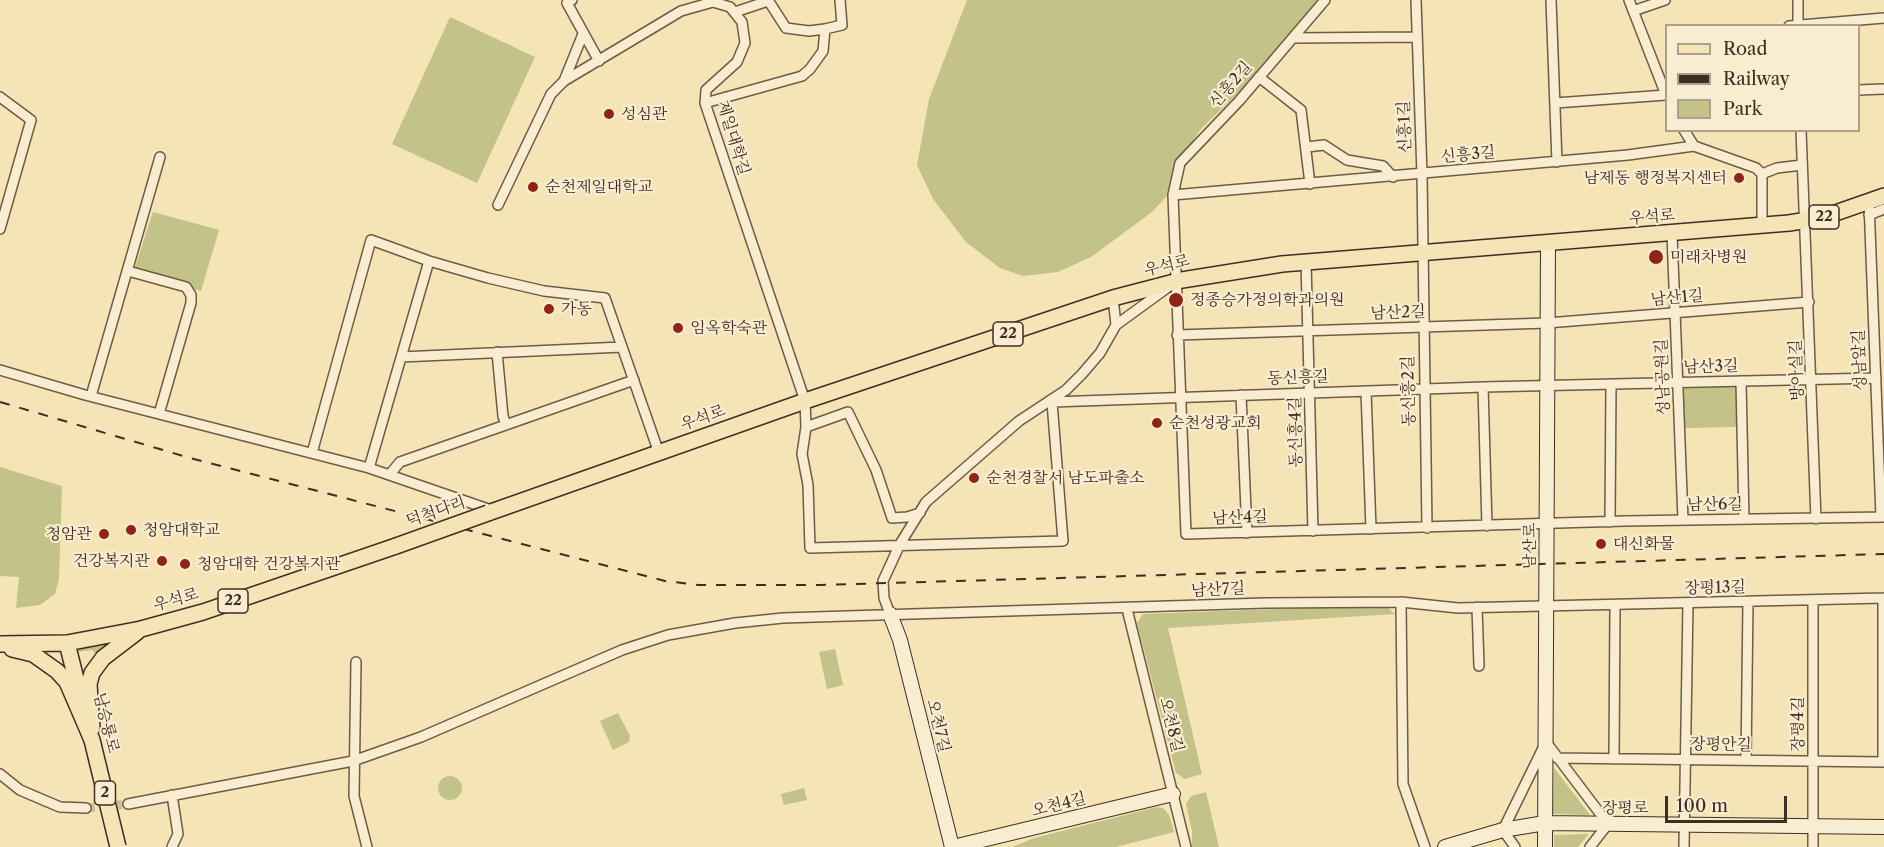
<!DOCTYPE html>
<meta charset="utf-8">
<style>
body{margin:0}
#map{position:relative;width:1884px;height:847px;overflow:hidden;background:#f5e4b6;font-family:"Libre Caslon Text",serif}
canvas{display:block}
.legend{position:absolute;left:1665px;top:24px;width:195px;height:108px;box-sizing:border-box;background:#f8edd0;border:2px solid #afa08b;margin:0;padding:8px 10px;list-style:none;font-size:18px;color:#422d24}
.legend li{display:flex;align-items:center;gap:12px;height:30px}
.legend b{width:30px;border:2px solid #afa08b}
.scale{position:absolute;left:1665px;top:796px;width:122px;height:27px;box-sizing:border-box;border:3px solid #422d24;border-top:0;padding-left:8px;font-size:18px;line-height:21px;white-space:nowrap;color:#422d24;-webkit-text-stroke:4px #f8edd0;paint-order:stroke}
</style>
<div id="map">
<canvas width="1884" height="847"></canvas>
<ul class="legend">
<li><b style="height:8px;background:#f5e4b6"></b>Road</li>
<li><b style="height:8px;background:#422d24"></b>Railway</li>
<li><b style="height:16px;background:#c2c289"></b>Park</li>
</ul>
<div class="scale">100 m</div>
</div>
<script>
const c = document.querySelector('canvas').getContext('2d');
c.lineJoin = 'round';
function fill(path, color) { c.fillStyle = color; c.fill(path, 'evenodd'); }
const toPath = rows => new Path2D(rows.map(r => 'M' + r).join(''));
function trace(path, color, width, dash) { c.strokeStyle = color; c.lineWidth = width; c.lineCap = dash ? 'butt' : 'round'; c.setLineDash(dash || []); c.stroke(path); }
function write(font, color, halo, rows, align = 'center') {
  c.font = font + ' "Libre Caslon Text","Noto Serif KR",serif'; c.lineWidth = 4.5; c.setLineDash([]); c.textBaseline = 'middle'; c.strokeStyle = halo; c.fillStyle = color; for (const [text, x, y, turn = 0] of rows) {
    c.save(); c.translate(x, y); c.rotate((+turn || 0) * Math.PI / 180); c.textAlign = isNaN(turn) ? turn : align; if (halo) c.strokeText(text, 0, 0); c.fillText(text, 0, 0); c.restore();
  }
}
const green = toPath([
 [967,0,1319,0,1256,75,1200,130,1180,163,1174,188,1152,212,1091,257,1058,272,1023,276,1000,268,966,242,933,199,917,165,929,99],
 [450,17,535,57,477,183,392,144],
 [153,212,219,230,201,291,139,274,135,267],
 [1689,385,1732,385,1737,389,1738,427,1684,428,1683,390],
 [0,467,62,486,59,579,55,594,40,605,16,608,19,577,0,576],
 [1385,605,1395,614,1168,628,1202,774,1185,779,1176,773,1137,623,1143,614],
 [115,640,97,655,92,650,76,652,76,647],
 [835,649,843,685,827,689,819,652],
 [618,713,630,736,629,742,613,750,600,721],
 [1554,768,1590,815,1553,814],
 '438 788a12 12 0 1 1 24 0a12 12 0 1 1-24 0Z',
 [804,788,807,800,784,805,781,794],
 [1206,792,1219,847,1192,847,1192,831,1186,804,1191,796],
 [1157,807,1163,808,1169,815,1174,832,1116,847,1012,847,1034,838],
 [1589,834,1578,847,1554,847,1554,835]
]);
const streetTunnel = toPath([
 [86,808,128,804]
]);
const street = toPath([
 [572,0,567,3,599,61],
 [768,0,786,28,809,31,825,29],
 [1416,0,1422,174,1427,528],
 [1551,0,1557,162],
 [1629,0,1666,95],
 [1633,11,1665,0],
 [735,12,768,1],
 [1789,26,1884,18],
 [1798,26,1798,0],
 [1293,38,1417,37],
 [1259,77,1301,110,1310,184],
 [564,81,583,34],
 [1858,90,1884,89],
 [0,97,31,120,0,229],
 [705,103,802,76,810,69,823,51,825,29,842,25,840,0],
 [1555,103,1666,95],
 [1684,130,1694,146,1756,168,1762,174,1762,226],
 [1801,130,1816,519],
 [1694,146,1628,155,1173,195,1186,534,1625,521,1884,517],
 [1307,147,1324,145,1347,160,1383,166,1393,177],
 [1762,174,1777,168,1802,165],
 [1173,195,1180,163,1239,101,1325,0],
 [1869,202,1881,517],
 [498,205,551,94,564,81,681,11,713,2,730,7,742,22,745,43,737,62,706,90,705,103,805,401,806,427,848,412,876,470,892,518,907,517,920,513],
 [1869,215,1884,209],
 [1672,234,1683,520],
 [1306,262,1313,531],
 [128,271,186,287,191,295,191,303,159,414],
 [1116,325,1171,285],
 [1177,335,1547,323,1809,302],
 [497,352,503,416,506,425],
 [401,357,622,347],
 [0,370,85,395,369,468,494,511],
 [1741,381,1744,519],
 [1483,387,1487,526],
 [1366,391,1371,529],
 [1241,395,1247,533],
 [91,396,160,157],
 [1052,399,1052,402,1483,387,1876,378],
 [806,427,802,454,808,485,810,548,1063,541,1052,402],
 [312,453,371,240,429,261,488,278,544,291,605,298,659,453],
 [369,468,429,261],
 [390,474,400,462,634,380],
 [1610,522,1611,385],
 [1401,602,1403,784,1425,847],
 [1477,607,1479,666],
 [1127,609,1186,847],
 [890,614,884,598,883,581,900,544,926,502,1019,421,1066,390,1082,374,1100,353,1116,325,1113,298],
 [356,662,354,796,367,847],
 [1557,758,1884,762],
 [1614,759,1615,605],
 [1746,760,1748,602],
 [1883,762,1883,598],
 [0,774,20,790,48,802,60,807,86,808],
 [128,804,353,761,421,737,622,650,668,635,735,623,783,618,1265,603,1401,602,1458,608,1884,598],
 [172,847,178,834,172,795],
 [1515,847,1503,830,1546,742,1608,824,1590,847],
 [1684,847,1688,603],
 [1813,847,1813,600]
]);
const secondary = toPath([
 [890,614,900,640,952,847],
 [953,847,1173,794],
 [1445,847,1503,830,1545,823,1884,827],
 [1545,847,1548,244]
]);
const primary = toPath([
 [488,513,805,401,1113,298,1182,280,1282,264,1789,223,1821,218,1884,196],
 [67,643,80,695],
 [0,644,67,643,141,629,203,612,396,546],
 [12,649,33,654,57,671,67,682,92,740],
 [92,728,89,684,92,673,103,658,137,632]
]);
const rail = toPath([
 [0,402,190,458,665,581,699,585,820,585,1884,554]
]);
const primaryBridge = toPath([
 [396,546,488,513],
 [92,740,118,847]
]);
const markers = [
 [609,114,6,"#8f2418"],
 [1739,178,6,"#8f2418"],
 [533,187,6,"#8f2418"],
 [1656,257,8,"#8f2418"],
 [1176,300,8,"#8f2418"],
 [549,309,6,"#8f2418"],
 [678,328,6,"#8f2418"],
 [1157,423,6,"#8f2418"],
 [974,478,6,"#8f2418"],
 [131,530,6,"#8f2418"],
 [104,534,6,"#8f2418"],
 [1601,544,6,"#8f2418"],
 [162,561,6,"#8f2418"],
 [185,564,6,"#8f2418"]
];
const shields = [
 [1824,217,30],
 [1008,334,30],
 [233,601,30],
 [105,793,21]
];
const shieldNames = [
 ["22",1824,217],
 ["22",1008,334],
 ["22",233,601],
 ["2",105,793]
];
const streetNames = [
 ["신흥2길",1231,85,-49],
 ["신흥1길",1405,127,-92],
 ["제일대학길",733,138,73],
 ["신흥3길",1468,155,-5],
 ["우석로",1652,217,-5],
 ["우석로",1167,266,-14],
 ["남산1길",1677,298,-5],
 ["남산2길",1398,313,-2],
 ["성남앞길",1860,360,-92],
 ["남산3길",1711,367,-2],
 ["방아실길",1797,370,-92],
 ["성남공원길",1663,377,-92],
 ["동신흥길",1298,378,-2],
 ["동신흥2길",1409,391,-91],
 ["우석로",703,418,-20],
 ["동신흥4길",1296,432,-91],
 ["남산6길",1715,505,-1],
 ["덕척다리",436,512,-19],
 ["남산4길",1240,518,-2],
 ["남산로",1530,546,-90],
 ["장평13길",1715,588,-1],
 ["남산7길",1218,590,-3],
 ["우석로",176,600,-16],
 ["남승룡로",106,723,76],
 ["장평4길",1798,724,-90],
 ["오천8길",1171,725,76],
 ["오천7길",938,726,76],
 ["장평안길",1721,745,1],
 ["오천4길",1059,805,-14],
 ["장평로",1625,808]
];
const poiNames = [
 ["성심관",621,114],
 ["남제동 행정복지센터",1727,178,"right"],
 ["순천제일대학교",545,187],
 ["미래차병원",1670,257],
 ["정종승가정의학과의원",1190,300],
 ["가동",561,309],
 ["임옥학숙관",690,328],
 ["순천성광교회",1169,423],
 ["순천경찰서 남도파출소",986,478],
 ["청암대학교",143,530],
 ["청암관",92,534,"right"],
 ["대신화물",1613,544],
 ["건강복지관",150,561,"right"],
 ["청암대학 건강복지관",197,564]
];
fill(green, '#c2c289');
trace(streetTunnel, '#d1bf99', 9, [9, 4.5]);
trace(street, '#6f5b48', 12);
trace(secondary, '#422d24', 16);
trace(primary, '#422d24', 18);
trace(street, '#f8edd0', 9);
trace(secondary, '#f8edd0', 14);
trace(primary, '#f5e4b6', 15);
trace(rail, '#422d24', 2, [10, 10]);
trace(primaryBridge, '#422d24', 18, []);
trace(primaryBridge, '#f5e4b6', 15);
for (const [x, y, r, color] of markers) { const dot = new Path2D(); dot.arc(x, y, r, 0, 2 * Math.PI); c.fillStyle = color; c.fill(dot); trace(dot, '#f8edd0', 2); }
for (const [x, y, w] of shields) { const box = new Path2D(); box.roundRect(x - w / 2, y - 12, w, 24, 4.5); c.fillStyle = '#f8edd0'; c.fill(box); trace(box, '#422d24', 1.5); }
write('bold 15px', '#422d24', null, shieldNames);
write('16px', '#422d24', '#f8edd0', streetNames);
write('16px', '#422d24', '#f8edd0', poiNames, 'left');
</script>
